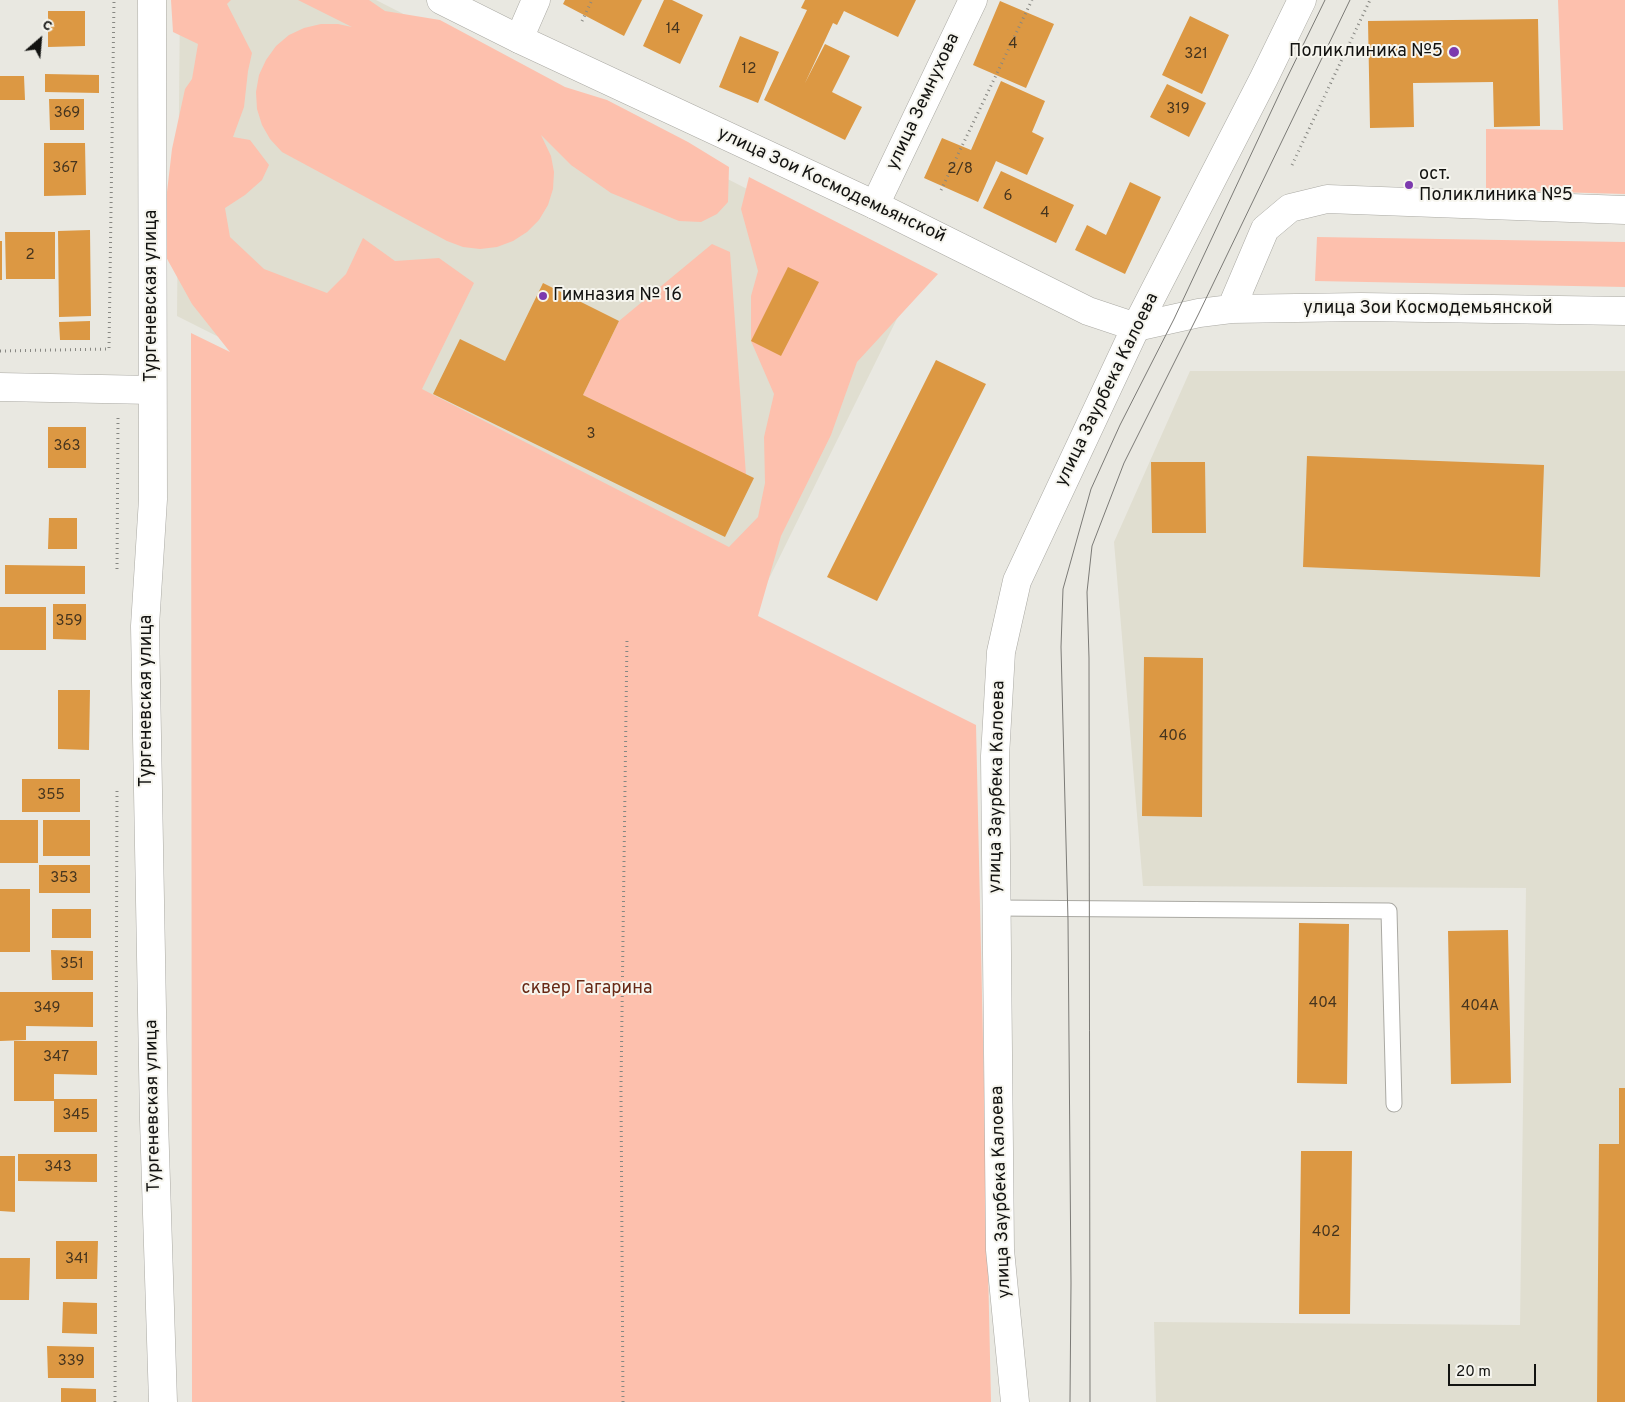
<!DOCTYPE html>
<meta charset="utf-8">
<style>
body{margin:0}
#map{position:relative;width:1625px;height:1402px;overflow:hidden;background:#e9e8e1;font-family:Overpass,sans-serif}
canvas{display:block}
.north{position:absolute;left:15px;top:15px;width:50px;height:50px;-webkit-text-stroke:4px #f6f5ee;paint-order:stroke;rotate:27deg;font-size:14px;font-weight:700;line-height:20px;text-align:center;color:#131311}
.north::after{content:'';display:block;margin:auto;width:18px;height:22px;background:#131311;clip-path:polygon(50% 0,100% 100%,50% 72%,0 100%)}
.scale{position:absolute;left:1448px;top:1364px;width:88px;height:22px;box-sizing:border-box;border:2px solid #131311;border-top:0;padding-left:6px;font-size:15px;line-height:18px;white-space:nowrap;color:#131311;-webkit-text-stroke:4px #f6f5ee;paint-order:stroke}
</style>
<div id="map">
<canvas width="1625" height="1402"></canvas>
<div class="north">С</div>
<div class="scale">20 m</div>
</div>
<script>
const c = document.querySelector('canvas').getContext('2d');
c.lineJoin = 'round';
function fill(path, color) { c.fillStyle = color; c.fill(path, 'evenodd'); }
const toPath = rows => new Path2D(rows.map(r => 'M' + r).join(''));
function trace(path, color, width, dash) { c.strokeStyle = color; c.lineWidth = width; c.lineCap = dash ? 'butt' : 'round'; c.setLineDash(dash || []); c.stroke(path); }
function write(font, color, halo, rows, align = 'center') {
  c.font = font + ' Overpass,sans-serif'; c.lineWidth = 4; c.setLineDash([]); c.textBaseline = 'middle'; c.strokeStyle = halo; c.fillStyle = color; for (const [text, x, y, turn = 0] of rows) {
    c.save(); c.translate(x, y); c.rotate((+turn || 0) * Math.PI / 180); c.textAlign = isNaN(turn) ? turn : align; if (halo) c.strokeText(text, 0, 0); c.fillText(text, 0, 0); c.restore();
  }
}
const built = toPath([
 [180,0,376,0,918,276,755,607,177,316],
 [1190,371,1625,371,1625,1402,1156,1402,1154,1322,1520,1325,1526,888,1143,886,1114,542]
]);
const green = toPath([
 [171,0,231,0,227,4,252,53,248,71,244,107,233,137,250,140,269,165,262,180,245,195,225,208,230,237,264,269,327,293,346,274,363,238,395,261,439,258,474,283,422,389,729,547,758,517,765,483,764,437,774,394,751,341,751,296,758,271,741,209,749,177,938,274,857,362,831,435,781,536,758,616,976,725,991,1402,192,1402,191,333,230,352,192,304,166,257,165,209,172,149,185,89,192,79,198,44,173,32],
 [298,0,369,0,385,11,440,20,565,87,607,100,688,142,729,167,728,202,717,214,701,222,679,221,611,193,571,165,541,135,551,156,554,172,553,189,548,205,539,220,527,232,513,241,497,247,480,249,463,247,447,241,282,152,270,139,262,125,257,109,256,92,259,75,266,60,276,46,289,35,304,28,321,24,338,24,352,27],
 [1558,0,1625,0,1625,194,1486,190,1486,129,1563,130],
 [1317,237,1625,242,1625,287,1315,281],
 [712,244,730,252,746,475,583,395,619,321]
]);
const building = toPath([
 [565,0,642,0,624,36,563,4],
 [664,0,672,0,703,15,680,64,643,46],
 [805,0,916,0,898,37,844,11,837,25,833,23,805,83,825,44,850,56,832,92,862,107,845,140,764,100,807,10,801,8],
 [1000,1,1054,24,1026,88,973,65],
 [48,11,85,11,85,46,48,47],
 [1190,16,1229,35,1202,94,1162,75],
 [1538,19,1540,126,1494,127,1493,82,1413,83,1414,127,1370,128,1368,21],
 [740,36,779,52,758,103,719,87],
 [45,74,99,75,99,93,45,92],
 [0,76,24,76,25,100,0,100],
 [1001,81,1045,101,1032,132,1044,138,1027,175,996,161,978,202,924,178,942,138,971,150],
 [1167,84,1206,103,1189,137,1150,117],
 [49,99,84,99,84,130,50,130],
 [44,143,85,143,86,195,44,196],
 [1001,171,1074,205,1056,243,983,208],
 [1130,182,1161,197,1125,274,1075,250,1087,225,1106,235],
 [90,230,91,316,59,317,58,231],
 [5,232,55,232,55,279,6,279],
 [0,241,2,241,2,280,0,280],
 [788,267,819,282,781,356,751,341],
 [543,283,619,321,583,395,754,478,725,537,433,394,460,339,505,361],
 [90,321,90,340,60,340,59,322],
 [936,360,986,384,877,601,827,577],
 [48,427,86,427,86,468,48,468],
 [1307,456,1544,465,1540,577,1303,567],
 [1151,462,1205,462,1206,533,1152,533],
 [49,518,77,518,77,549,48,549],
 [5,565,85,566,85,594,5,594],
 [53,604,86,604,86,640,53,639],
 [0,607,46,607,46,650,0,650],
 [1144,657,1203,658,1202,817,1142,816],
 [58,690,90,690,89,750,58,749],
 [22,779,80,779,80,812,22,812],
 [0,820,38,820,38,863,0,863],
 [43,820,90,820,90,856,43,856],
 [39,865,90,865,90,893,39,893],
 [0,889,30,889,30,952,0,952],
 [52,909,91,909,91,938,52,938],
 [1299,923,1349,924,1347,1084,1297,1083],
 [1508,930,1511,1083,1451,1084,1448,931],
 [51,950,93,951,93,980,52,980],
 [0,992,93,992,93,1027,26,1026,26,1040,0,1041],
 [14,1041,97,1041,97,1075,54,1074,54,1101,14,1101],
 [1619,1088,1625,1088,1625,1402,1597,1402,1599,1144,1619,1144],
 [54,1099,97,1099,97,1132,54,1132],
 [1301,1151,1352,1151,1350,1314,1299,1314],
 [18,1154,97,1154,97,1182,18,1181],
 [0,1156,15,1156,15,1212,0,1211],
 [56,1241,98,1241,97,1279,56,1279],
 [0,1258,30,1258,29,1300,0,1300],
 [63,1302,97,1303,97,1334,62,1333],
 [47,1346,94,1347,94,1378,48,1378],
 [61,1388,96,1389,96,1402,61,1402]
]);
const path = toPath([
 [582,21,592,0],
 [1292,165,1370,0],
 [941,190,1032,0],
 [0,351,109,349,114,0],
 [117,569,118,418],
 [115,1402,117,790],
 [623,1402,621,1088,627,638]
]);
const lane = toPath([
 [997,908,1389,911,1394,1104]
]);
const street = toPath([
 [152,0,153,499,145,626,154,1120,163,1402],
 [519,39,536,0],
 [875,205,973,0],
 [0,387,152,390],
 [1015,1402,1000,1250,995,756,1001,652,1017,581,1136,327,1264,78,1302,0]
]);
const secondary = toPath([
 [441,0,519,39,875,205,1088,311,1136,327,1199,313,1231,309,1361,307,1625,311],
 [1231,309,1265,229,1290,208,1327,199,1625,210]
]);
const tram = toPath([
 [1070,1402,1071,1283,1068,920,1061,647,1063,589,1091,489,1120,425,1174,319,1284,84,1325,0],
 [1090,1402,1089,658,1087,592,1092,546,1124,463,1199,313,1350,0]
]);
const markers = [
 [1454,52,6,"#7c3aae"],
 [1409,185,5,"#7c3aae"],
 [543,296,5,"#7c3aae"]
];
const numberNames = [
 ["14",673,30],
 ["4",1013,45],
 ["321",1196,55],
 ["12",749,70],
 ["319",1178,110],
 ["369",67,114],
 ["367",65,169],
 ["2/8",960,170],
 ["6",1008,197],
 ["4",1045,214],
 ["2",30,256],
 ["3",591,435],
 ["363",67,447],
 ["359",69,622],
 ["406",1173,737],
 ["355",51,796],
 ["353",64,879],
 ["351",72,965],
 ["404",1323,1004],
 ["404А",1480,1007],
 ["349",47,1009],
 ["347",56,1058],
 ["345",76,1116],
 ["343",58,1168],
 ["402",1326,1233],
 ["341",77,1260],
 ["339",71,1362]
];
const poiNames = [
 ["Поликлиника №5",1443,52,"right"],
 ["ост.",1419,175],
 ["Поликлиника №5",1419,196],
 ["Гимназия № 16",553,296]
];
const streetNames = [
 ["улица Земнухова",924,102,-65],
 ["улица Зои Космодемьянской",831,186,25],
 ["Тургеневская улица",152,296,-90],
 ["улица Зои Космодемьянской",1428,309],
 ["улица Заурбека Калоева",1108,390,-64],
 ["Тургеневская улица",147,701,-90],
 ["улица Заурбека Калоева",998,787,-89],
 ["Тургеневская улица",154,1106,-91],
 ["улица Заурбека Калоева",1002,1192,-92]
];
const parkNames = [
 ["сквер Гагарина",587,989]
];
fill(built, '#e0ded0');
fill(green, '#fdc0ad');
fill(building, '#dc9843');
trace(lane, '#aaa9a3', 17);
trace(street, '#aaa9a3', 29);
trace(secondary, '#aaa9a3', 29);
trace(path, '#878782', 3, [1, 4]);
trace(lane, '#fff', 15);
trace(street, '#fff', 28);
trace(secondary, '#fff', 28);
trace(tram, '#7b7a76', 1);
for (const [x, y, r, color] of markers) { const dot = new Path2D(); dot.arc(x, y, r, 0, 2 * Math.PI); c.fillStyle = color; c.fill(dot); trace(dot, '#f6f5ee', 2); }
write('15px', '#45341e', null, numberNames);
write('18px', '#131311', '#f6f5ee', poiNames, 'left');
write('18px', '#131311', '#f6f5ee', streetNames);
write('18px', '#682915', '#f6f5ee', parkNames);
</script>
